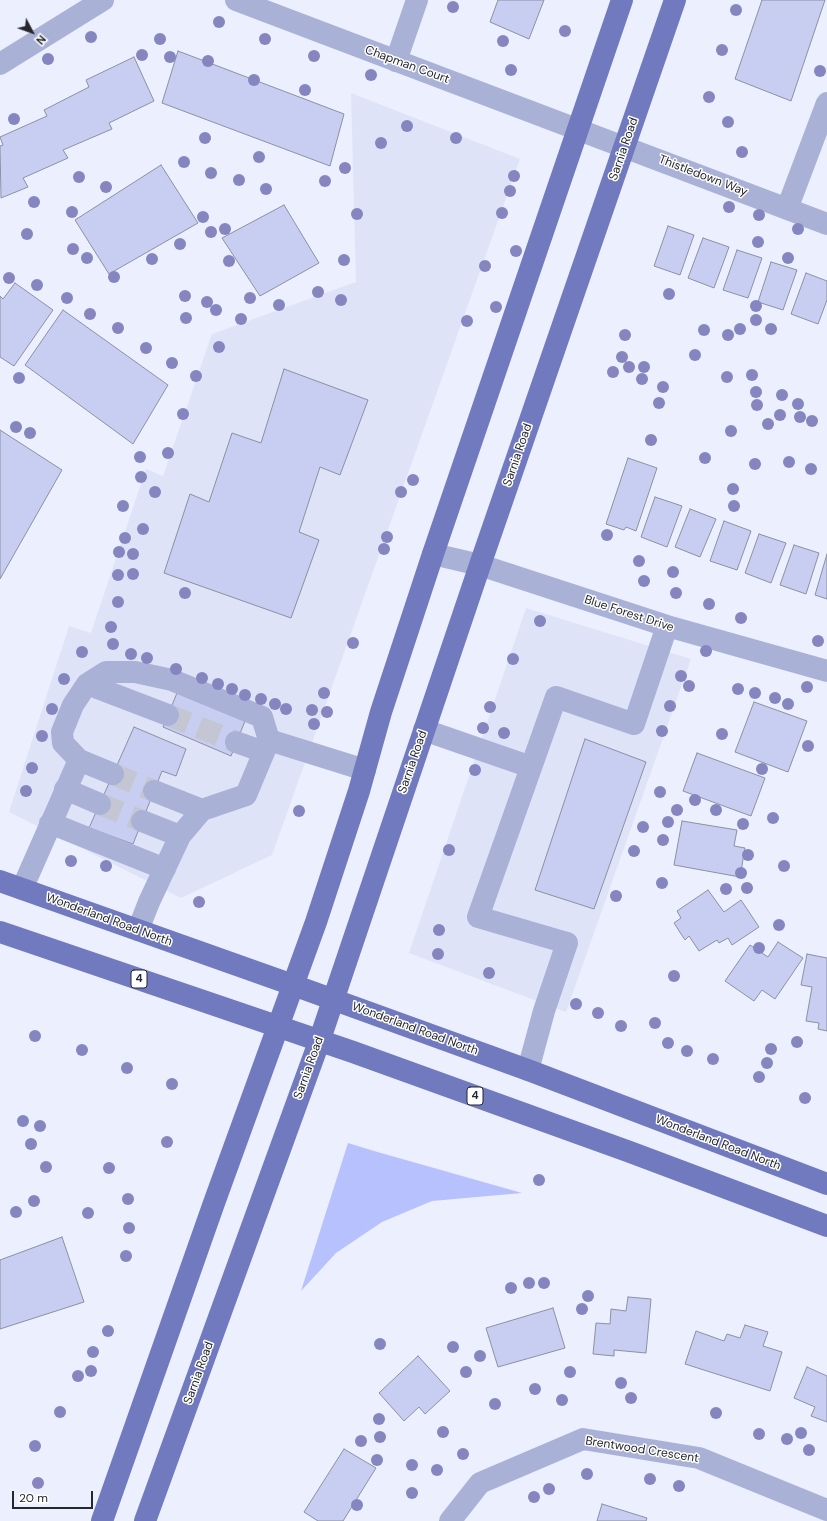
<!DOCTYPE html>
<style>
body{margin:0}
#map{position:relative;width:827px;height:1521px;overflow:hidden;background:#eceffd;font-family:"DM Sans",sans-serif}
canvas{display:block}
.north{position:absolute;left:12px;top:12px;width:40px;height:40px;-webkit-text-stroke:3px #fff;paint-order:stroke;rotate:131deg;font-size:11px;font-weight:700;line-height:16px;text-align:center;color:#25272d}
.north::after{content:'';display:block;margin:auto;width:14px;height:18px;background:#25272d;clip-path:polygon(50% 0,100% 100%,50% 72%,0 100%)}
.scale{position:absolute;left:12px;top:1491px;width:81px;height:18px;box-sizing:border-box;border:2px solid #25272d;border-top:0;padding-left:5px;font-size:12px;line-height:14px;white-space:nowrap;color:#25272d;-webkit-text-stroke:3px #fff;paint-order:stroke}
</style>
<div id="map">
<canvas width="827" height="1521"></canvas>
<div class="north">N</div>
<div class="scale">20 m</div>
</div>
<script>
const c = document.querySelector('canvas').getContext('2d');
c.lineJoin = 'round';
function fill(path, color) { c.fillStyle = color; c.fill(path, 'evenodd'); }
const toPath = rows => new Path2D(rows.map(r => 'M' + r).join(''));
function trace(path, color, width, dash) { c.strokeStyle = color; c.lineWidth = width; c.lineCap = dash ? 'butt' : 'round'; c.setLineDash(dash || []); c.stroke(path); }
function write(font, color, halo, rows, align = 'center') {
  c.font = font + ' "DM Sans",sans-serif'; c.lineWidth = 3; c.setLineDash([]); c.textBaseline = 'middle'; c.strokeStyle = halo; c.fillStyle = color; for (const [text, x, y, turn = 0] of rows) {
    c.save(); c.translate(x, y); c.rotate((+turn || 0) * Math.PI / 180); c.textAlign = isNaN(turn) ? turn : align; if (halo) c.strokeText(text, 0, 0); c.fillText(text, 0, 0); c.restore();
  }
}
const built = toPath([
 [351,93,520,159,272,855,181,898,9,812,69,626,91,633,146,469,163,476,212,334,356,282],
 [526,608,691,659,566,1012,409,953]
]);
const green = toPath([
 [348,1143,374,1151,522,1193,432,1201,382,1222,336,1253,301,1291]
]);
const building = toPath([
 [498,0,544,0,529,39,490,22,498,0],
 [762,0,825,0,791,101,735,79,762,0],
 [178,51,344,114,330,166,162,103,178,51],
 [134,57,154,101,109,123,112,129,63,150,68,158,23,178,28,187,1,198,0,146,3,145,0,137,47,116,44,110,89,87,86,80,134,57],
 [161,165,198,223,109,274,75,220,161,165],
 [284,205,319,263,260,296,222,238,284,205],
 [668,226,694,235,680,275,654,266,668,226],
 [703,238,729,247,714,288,688,278,703,238],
 [737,250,762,258,748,298,723,290,737,250],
 [771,262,797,270,783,310,758,302,771,262],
 [806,273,827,281,827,300,818,324,791,314,806,273],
 [15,283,53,310,14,366,0,357,0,296,3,299,15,283],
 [63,310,168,385,133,444,25,365,63,310],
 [284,369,368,400,340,475,320,467,299,532,319,540,291,618,164,573,190,494,209,502,232,433,261,443,284,369],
 [0,430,62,470,0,579,0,430],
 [628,458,657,468,636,531,626,527,624,530,606,524,628,458],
 [655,497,682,506,667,547,641,537,655,497],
 [690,509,716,519,700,557,675,547,690,509],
 [724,521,751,531,737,570,710,561,724,521],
 [759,534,786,543,771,583,745,573,759,534],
 [794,545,819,553,806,594,780,585,794,545],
 [827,554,827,599,815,595,827,554],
 [177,693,245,721,231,756,163,727,177,693],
 [754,702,807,721,788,772,735,752,754,702],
 [134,727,186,749,176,776,162,771,133,844,89,828,134,727],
 [585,739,646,762,594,909,535,890,585,739],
 [697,753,765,778,751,816,683,791,697,753],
 [682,821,737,830,734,846,745,848,740,877,674,865,682,821],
 [708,890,724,912,741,900,759,927,732,945,728,938,719,943,717,940,699,951,689,936,685,940,674,923,681,918,677,911,708,890],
 [778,942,803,958,775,999,762,990,754,1001,725,981,750,945,768,957,778,942],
 [807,954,827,958,827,1031,818,1029,819,1023,806,1021,812,987,801,985,807,954],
 [62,1237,84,1302,0,1329,0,1260,62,1237],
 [628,1297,651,1299,646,1353,614,1350,614,1356,593,1354,596,1323,610,1324,611,1309,626,1311,628,1297],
 [553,1308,565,1348,498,1367,486,1328,553,1308],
 [745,1325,768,1332,763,1346,782,1352,770,1391,685,1364,696,1331,724,1341,727,1334,740,1338,745,1325],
 [418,1356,450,1391,425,1414,419,1407,404,1421,379,1393,418,1356],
 [807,1367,827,1376,827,1422,811,1416,815,1407,794,1398,807,1367],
 [344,1449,376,1468,343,1521,318,1521,304,1512,344,1449],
 [602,1504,647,1518,646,1521,597,1521,602,1504]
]);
const minorTunnel = toPath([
 [168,715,236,742],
 [113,774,154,791],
 [100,804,142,821]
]);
const minor = toPath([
 [236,0,827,224],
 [396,61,417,0],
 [0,64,103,0],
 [787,209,827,103],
 [433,554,480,565,667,626,827,671],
 [87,684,168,715],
 [424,730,531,767],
 [236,742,264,752],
 [79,760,63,743,62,732,73,705,87,684,106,672,135,672,172,680,262,717,269,740],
 [65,789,100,804],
 [154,791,202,810],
 [142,821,180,836],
 [50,823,165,869],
 [22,889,79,760,113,774],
 [138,930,149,902,180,836,202,810,246,795,269,740,365,770],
 [528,1070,544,1011,567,943,478,917,556,697,634,724,667,626],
 [450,1521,480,1483,583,1439,699,1458,827,1510]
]);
const major = toPath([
 [0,881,293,985,528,1070,827,1184],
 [0,932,353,1052,630,1152,827,1226],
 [102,1521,214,1203,316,922,359,791,381,712,433,554,622,0],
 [145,1521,319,1042,480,565,675,0]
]);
const trees = [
 [453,7],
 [736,10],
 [219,22],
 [565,31],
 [91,37],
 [160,39],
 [265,39],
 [503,41],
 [722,50],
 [142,55],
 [314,56],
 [170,57],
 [48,59],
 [208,61],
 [511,70],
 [820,71],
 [371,75],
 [254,80],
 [305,90],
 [709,97],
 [14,119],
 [728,122],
 [407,126],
 [205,138],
 [456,138],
 [381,143],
 [742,152],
 [259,157],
 [184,162],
 [345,168],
 [211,173],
 [514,176],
 [79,177],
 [239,180],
 [325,181],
 [106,187],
 [266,189],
 [510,191],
 [34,202],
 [729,207],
 [72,212],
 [502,213],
 [357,214],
 [759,215],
 [203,217],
 [225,229],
 [798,229],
 [211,232],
 [27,234],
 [758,242],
 [180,244],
 [73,249],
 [516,251],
 [87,258],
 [788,258],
 [152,259],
 [344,260],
 [229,261],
 [485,266],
 [114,277],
 [9,278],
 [37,285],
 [318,292],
 [669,294],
 [185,296],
 [67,298],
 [250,298],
 [341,300],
 [207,302],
 [279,305],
 [756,306],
 [496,307],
 [216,310],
 [90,314],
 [186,318],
 [241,319],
 [756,320],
 [467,321],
 [118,328],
 [740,329],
 [771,329],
 [704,330],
 [625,335],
 [728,335],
 [219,347],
 [146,348],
 [695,355],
 [622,357],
 [172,363],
 [629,367],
 [644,367],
 [613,372],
 [752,375],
 [196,376],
 [727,377],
 [19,378],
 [642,379],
 [663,387],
 [756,392],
 [782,395],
 [659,403],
 [798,404],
 [757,405],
 [183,414],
 [780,415],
 [800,417],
 [812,421],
 [768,424],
 [16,427],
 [731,431],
 [30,433],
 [651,440],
 [168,453],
 [140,457],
 [705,458],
 [789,462],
 [755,464],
 [811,469],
 [141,477],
 [413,480],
 [733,489],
 [155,492],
 [401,492],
 [123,506],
 [734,506],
 [143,529],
 [607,535],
 [387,537],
 [125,538],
 [384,549],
 [119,552],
 [133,554],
 [639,561],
 [673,572],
 [133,574],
 [118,575],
 [644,581],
 [185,593],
 [676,593],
 [118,602],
 [709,604],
 [741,618],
 [540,621],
 [111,627],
 [818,641],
 [353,643],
 [113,644],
 [706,651],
 [82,652],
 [131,654],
 [147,658],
 [513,659],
 [176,669],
 [681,676],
 [202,678],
 [64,679],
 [218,684],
 [689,686],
 [807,687],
 [232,689],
 [738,689],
 [324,693],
 [755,693],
 [245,695],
 [775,698],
 [261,699],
 [275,704],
 [788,704],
 [670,706],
 [490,707],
 [52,709],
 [286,709],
 [312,710],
 [327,712],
 [314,724],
 [483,728],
 [662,731],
 [504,733],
 [722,734],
 [42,736],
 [808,746],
 [32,768],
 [762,769],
 [475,770],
 [26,791],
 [660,792],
 [695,800],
 [677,810],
 [716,810],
 [299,811],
 [773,818],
 [668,822],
 [743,824],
 [643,827],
 [663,840],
 [449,850],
 [634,851],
 [748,855],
 [71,861],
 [106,866],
 [784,866],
 [741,873],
 [662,883],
 [747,888],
 [726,889],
 [616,896],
 [199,902],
 [779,925],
 [439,930],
 [759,948],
 [438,954],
 [489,973],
 [674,976],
 [576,1004],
 [598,1013],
 [655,1023],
 [621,1026],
 [35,1036],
 [797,1042],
 [668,1043],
 [771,1049],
 [82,1050],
 [687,1051],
 [713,1059],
 [767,1063],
 [127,1068],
 [759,1077],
 [172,1084],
 [805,1098],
 [23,1121],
 [40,1126],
 [167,1142],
 [31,1144],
 [46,1167],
 [109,1168],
 [539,1180],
 [128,1199],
 [34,1201],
 [16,1212],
 [88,1213],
 [129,1228],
 [126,1256],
 [529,1283],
 [544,1283],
 [511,1288],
 [588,1296],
 [582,1309],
 [108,1331],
 [380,1344],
 [453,1347],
 [93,1352],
 [480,1356],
 [91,1371],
 [466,1372],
 [570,1372],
 [78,1376],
 [621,1383],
 [535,1389],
 [631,1398],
 [562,1400],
 [495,1404],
 [60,1412],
 [716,1413],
 [379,1419],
 [443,1432],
 [801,1433],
 [759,1434],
 [380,1437],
 [787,1439],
 [361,1441],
 [35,1446],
 [809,1450],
 [463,1454],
 [377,1460],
 [412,1465],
 [437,1470],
 [587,1474],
 [650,1479],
 [38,1483],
 [679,1486],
 [549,1489],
 [412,1493],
 [534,1497],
 [357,1505]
];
const shields = [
 [139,979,16],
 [475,1096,16]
];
const shieldNames = [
 ["4",139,979],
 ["4",475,1096]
];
const streetNames = [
 ["Chapman Court",407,65,20],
 ["Sarnia Road",624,149,-71],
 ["Thistledown Way",703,176,21],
 ["Sarnia Road",518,455,-71],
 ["Blue Forest Drive",629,614,18],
 ["Sarnia Road",413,762,-71],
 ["Wonderland Road North",109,920,20],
 ["Wonderland Road North",415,1029,20],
 ["Sarnia Road",309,1068,-70],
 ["Wonderland Road North",718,1143,21],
 ["Sarnia Road",199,1373,-70],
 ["Brentwood Crescent",642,1450,9]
];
fill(built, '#dfe3f7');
fill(green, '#b7c1fd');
fill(building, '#c7cef1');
trace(building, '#8d90a1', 1);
trace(minorTunnel, '#c4c7d3', 22, [22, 11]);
trace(minor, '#aab1d7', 22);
trace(major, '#717abe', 22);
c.fillStyle = '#8585bf';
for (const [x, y] of trees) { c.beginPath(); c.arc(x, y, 6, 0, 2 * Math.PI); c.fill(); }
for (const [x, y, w] of shields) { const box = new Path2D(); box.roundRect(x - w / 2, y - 9, w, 18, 3); c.fillStyle = '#fff'; c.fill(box); trace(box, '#25272d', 1); }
write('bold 11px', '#25272d', null, shieldNames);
write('12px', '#25272d', '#fff', streetNames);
</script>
